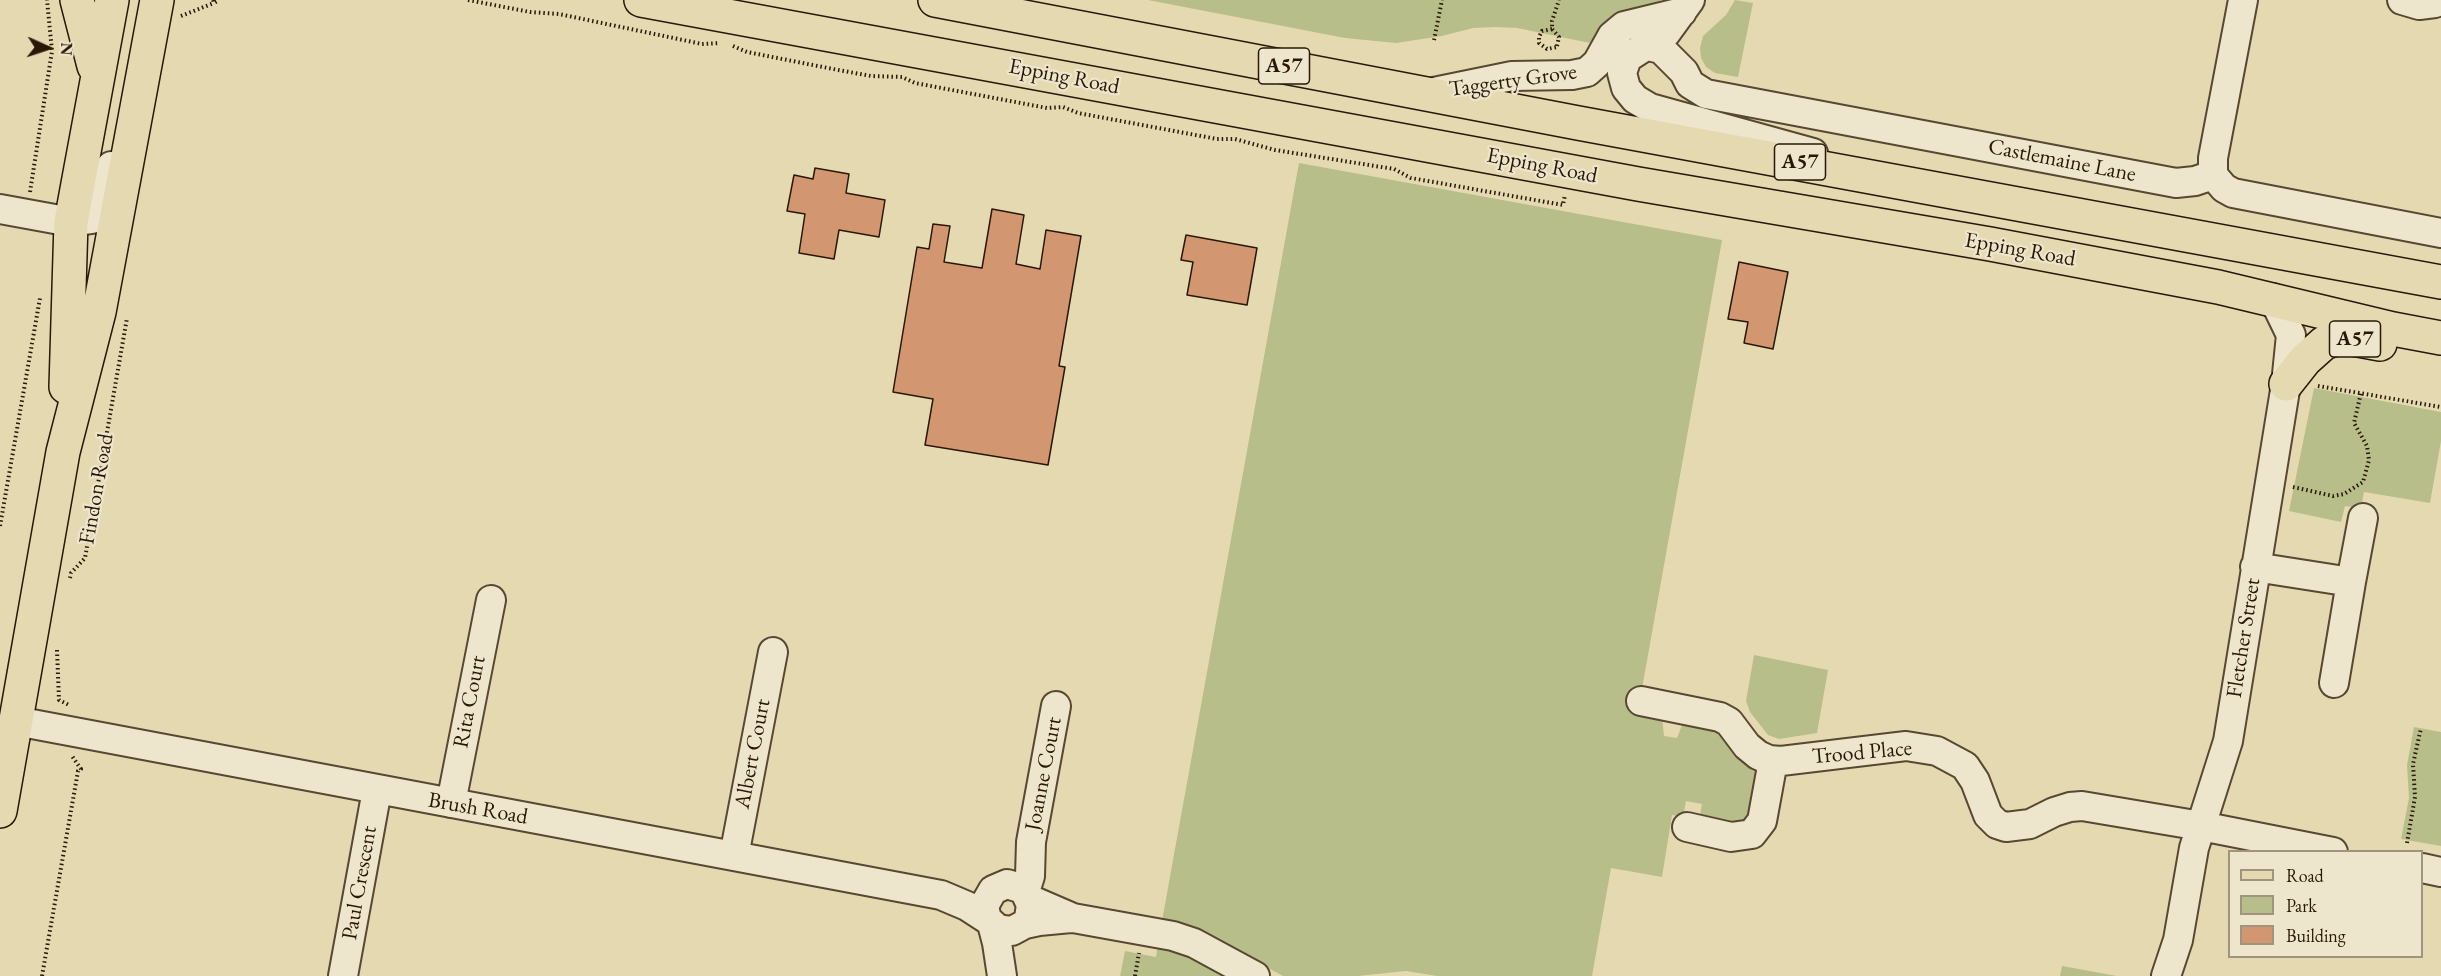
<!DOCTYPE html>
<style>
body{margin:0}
#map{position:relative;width:2441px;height:976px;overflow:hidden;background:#e5d9b1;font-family:"EB Garamond",serif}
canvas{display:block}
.legend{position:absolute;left:2228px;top:850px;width:195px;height:108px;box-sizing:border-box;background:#eee6cc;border:2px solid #9f947d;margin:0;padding:8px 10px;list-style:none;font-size:18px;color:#291806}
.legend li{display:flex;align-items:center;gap:12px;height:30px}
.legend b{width:30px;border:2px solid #9f947d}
.north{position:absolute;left:18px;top:18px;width:60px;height:60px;-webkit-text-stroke:4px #eee6cc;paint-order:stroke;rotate:93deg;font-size:16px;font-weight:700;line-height:24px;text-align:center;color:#291806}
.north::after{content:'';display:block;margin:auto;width:21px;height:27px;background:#291806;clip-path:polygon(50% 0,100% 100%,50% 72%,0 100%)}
</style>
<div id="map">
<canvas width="2441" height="976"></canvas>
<ul class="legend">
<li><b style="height:8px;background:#e5d9b1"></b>Road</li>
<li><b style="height:16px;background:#b8be89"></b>Park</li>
<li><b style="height:16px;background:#d29671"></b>Building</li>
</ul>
<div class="north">N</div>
</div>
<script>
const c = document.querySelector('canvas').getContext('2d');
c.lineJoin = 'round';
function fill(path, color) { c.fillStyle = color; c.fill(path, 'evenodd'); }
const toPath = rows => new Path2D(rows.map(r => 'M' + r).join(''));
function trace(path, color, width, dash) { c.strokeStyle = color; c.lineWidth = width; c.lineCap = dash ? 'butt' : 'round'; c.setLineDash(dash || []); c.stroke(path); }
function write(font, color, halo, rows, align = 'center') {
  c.font = font + ' "EB Garamond",serif'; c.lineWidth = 4.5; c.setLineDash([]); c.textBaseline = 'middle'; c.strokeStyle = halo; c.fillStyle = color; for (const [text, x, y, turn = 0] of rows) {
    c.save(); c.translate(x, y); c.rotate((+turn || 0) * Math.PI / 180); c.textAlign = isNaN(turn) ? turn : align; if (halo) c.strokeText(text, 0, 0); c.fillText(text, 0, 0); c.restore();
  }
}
const green = toPath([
 [1148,0,1662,0,1602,27,1590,43,1517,28,1495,27,1473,28,1442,36,1396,43,1345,38],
 [1735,0,1753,3,1738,77,1715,73,1706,67,1701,58,1700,48,1703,36,1726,15],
 [1299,163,1722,240,1638,711,1662,716,1664,736,1677,738,1684,720,1715,726,1758,768,1747,826,1699,821,1702,804,1686,801,1683,817,1672,815,1662,877,1611,868,1592,976,1437,976,1406,971,1358,976,1283,976,1219,941,1162,921],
 [2314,388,2441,412,2441,441,2430,503,2364,492,2361,508,2345,506,2341,522,2289,511],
 [1754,655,1828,670,1817,733,1779,739,1768,735,1750,712,1746,701],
 [2414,727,2441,732,2441,846,2401,839,2409,798,2407,765],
 [1158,944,1190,953,1232,976,1120,976,1125,951,1156,957],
 [2062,966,2117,976,2060,976]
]);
const building = toPath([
 [815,168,849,174,846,193,885,200,879,237,839,230,834,259,799,253,805,214,787,211,794,175,813,179,815,168],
 [992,209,1024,215,1016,264,1040,269,1046,230,1081,236,1059,366,1065,367,1048,465,925,445,933,399,893,392,917,247,929,249,933,224,950,226,944,262,982,268,992,209],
 [1186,235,1257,248,1247,305,1187,295,1193,262,1181,260,1186,235],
 [1739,262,1788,272,1773,349,1744,343,1748,322,1728,319,1739,262]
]);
const path = toPath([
 [213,0,214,3,219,0],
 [468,0,530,12,559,14,702,44,720,43],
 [181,16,214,3],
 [1552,29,1542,31,1539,37,1539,43,1547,49,1557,47],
 [1434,40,1442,0],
 [733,46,747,52,833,69,871,76,902,77,915,83,1047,108,1063,107,1078,113,1217,139,1235,139,1275,150,1394,169,1411,178,1563,205,1565,195],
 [1557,46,1559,37,1552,29,1552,21,1559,0],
 [30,192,52,51,47,0],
 [2318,386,2441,407],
 [2293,487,2333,496,2344,494,2363,482,2369,460,2367,446,2354,423,2361,393],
 [0,526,40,298],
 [70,578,71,573,85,558,127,318],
 [57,650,59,700,69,705],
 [2407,843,2415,797,2413,764,2421,728],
 [42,976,78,771,81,769,72,756],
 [1135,976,1139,953]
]);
const minor = toPath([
 [1690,0,1666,33,1627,58,1622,73,1626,88,1635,99,1650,108,1813,153],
 [2402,0,2419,5,2435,3],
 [1644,45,1661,49,1684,72,1690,84,1706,94,2176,183,2195,181,2213,175,2224,188,2233,193,2441,233],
 [1429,93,1512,76,1572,75,1587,72,1597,63,1612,36,1624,26,1682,12],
 [2213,175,2213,158,2243,0],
 [0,209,71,222,92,219,99,212,104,198,111,166],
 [2255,567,2351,582,2334,683],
 [2351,582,2363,518],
 [1641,701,1720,717,1729,722,1747,746,1758,755,1769,760,1781,761,1906,746,1937,751,1965,766,1975,781,1988,815,1997,824,2006,827,2030,824,2054,812,2070,807,2082,806,2201,826,2333,852],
 [16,721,941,895,967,906,987,919],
 [451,803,491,600],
 [1687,827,1731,837,1752,834,1762,821,1773,761],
 [734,856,773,652],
 [2422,868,2441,872],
 [1025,892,1030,876,1031,842,1056,706],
 [1029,899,1073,918,1173,936,1194,943,1255,976],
 [992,924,997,943,1002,976],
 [1025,924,1029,918,1031,905,1025,892,1020,888,1007,884,993,890,985,904,985,911,987,919,998,929,1012,931,1025,924,1039,921,1071,918],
 [343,976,377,790],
 [2166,976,2178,940,2194,848,2228,741,2286,384,2291,335,2273,298]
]);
const major = toPath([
 [77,0,94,66],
 [641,0,1638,184,1990,244,2218,287,2393,329,2441,338],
 [935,0,1578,123,2441,282],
 [2286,384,2305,360,2324,343,2342,337,2380,344],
 [66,387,71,222,112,0],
 [0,811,63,452,99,312,157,0]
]);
const shields = [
 [1284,66,51],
 [1800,162,51],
 [2355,339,51]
];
const shieldNames = [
 ["A57",1284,66],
 ["A57",1800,162],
 ["A57",2355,339]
];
const streetNames = [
 ["Epping Road",1064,77,11],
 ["Taggerty Grove",1513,81,-8],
 ["Castlemaine Lane",2062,161,11],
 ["Epping Road",1542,166,11],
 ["Epping Road",2020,250,10],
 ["Findon Road",97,489,-80],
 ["Fletcher Street",2244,638,-81],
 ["Rita Court",470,702,-79],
 ["Trood Place",1862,753,-5],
 ["Albert Court",753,754,-79],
 ["Joanne Court",1044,774,-79],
 ["Brush Road",478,809,10],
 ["Paul Crescent",360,883,-80]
];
fill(green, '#b8be89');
fill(building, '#d29671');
trace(building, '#291806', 1.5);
trace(minor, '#584831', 32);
trace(major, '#291806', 36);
trace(path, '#291806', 4, [1.5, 3]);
trace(minor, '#eee6cc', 28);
trace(major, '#e5d9b1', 33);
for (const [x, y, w] of shields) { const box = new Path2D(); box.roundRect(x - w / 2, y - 18, w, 36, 4.5); c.fillStyle = '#eee6cc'; c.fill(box); trace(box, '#291806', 1.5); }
write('bold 21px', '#291806', null, shieldNames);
write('22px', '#291806', '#eee6cc', streetNames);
</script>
